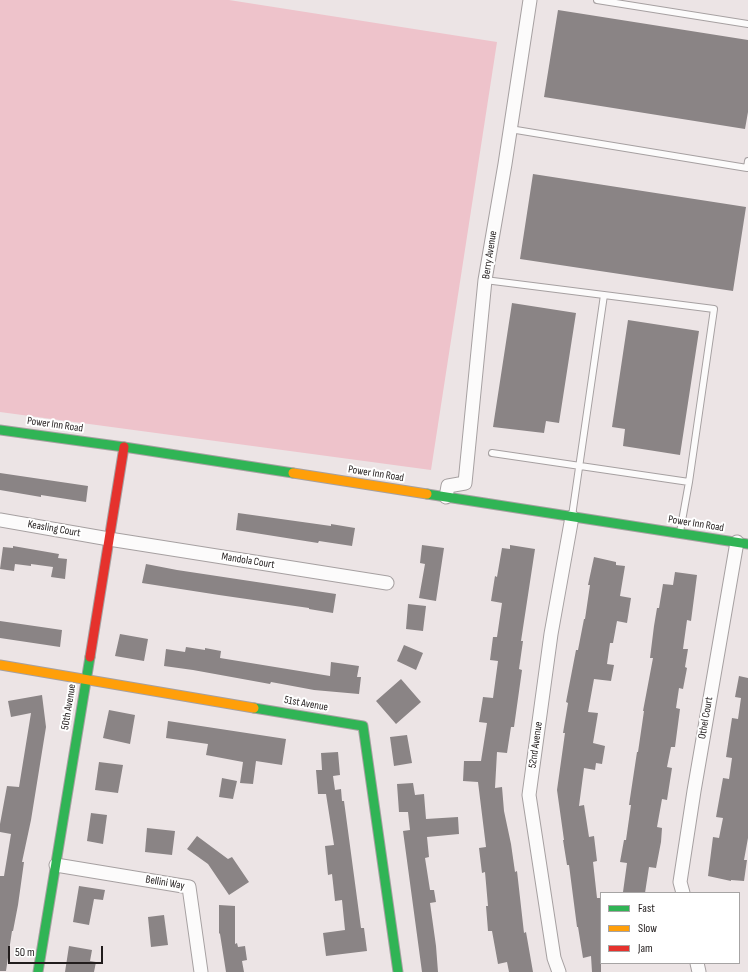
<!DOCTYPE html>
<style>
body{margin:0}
#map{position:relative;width:748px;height:972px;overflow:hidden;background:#ece4e5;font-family:"Sofia Sans Condensed",sans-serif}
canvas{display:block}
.legend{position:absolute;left:600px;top:892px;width:140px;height:72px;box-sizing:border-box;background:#fff;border:1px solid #a6a4a4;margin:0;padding:5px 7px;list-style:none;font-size:12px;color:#211c1c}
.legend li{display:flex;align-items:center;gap:8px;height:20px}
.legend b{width:20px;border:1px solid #a6a4a4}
.scale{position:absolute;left:8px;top:946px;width:95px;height:18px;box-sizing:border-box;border:2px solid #211c1c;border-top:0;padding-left:5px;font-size:12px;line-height:14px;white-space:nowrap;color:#211c1c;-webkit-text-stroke:3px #fff;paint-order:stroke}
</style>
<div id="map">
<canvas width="748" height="972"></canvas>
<ul class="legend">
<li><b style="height:5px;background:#30b455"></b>Fast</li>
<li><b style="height:5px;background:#ff9f0a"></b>Slow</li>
<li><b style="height:5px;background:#e5322d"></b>Jam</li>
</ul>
<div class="scale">50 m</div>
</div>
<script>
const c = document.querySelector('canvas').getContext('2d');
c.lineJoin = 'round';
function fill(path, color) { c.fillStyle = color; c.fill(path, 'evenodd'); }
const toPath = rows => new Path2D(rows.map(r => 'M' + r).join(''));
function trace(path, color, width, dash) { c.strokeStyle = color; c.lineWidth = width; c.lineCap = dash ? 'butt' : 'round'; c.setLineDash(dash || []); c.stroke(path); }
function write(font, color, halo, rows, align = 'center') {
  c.font = font + ' "Sofia Sans Condensed",sans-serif'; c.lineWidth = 4; c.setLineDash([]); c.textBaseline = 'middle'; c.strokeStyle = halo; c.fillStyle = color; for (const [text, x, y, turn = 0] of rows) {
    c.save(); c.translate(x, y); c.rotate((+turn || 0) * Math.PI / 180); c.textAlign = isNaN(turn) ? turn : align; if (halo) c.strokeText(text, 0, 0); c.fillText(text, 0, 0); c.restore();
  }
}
const green = toPath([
 [0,0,229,0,497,42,431,470,0,412]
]);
const building = toPath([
 [558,10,748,40,748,112,745,129,544,97],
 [533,174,746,207,733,291,520,259],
 [512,303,576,313,559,423,546,421,544,433,493,427],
 [628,320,699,331,680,455,623,446,625,429,612,427],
 [0,473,88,486,86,502,41,495,41,497,0,490],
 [238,513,331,526,331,524,355,528,352,546,319,541,318,543,236,530],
 [422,545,444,548,436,601,419,598,425,564,420,563],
 [510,545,535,549,521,641,523,641,519,669,522,670,514,727,511,727,507,753,497,752,495,788,502,787,504,811,511,844,515,872,517,871,524,933,526,932,533,972,509,972,507,962,498,964,492,931,488,931,486,906,488,906,485,872,482,873,479,848,486,847,478,782,463,781,464,761,481,761,487,723,479,722,483,697,493,698,498,661,490,660,493,637,497,637,502,603,491,601,495,576,497,577,502,548,510,549],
 [13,546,59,554,58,558,67,559,65,579,51,577,53,567,31,564,31,566,15,564,14,571,0,569,3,547,13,548],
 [594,557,616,562,616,565,625,566,620,596,631,598,627,623,617,621,613,643,610,643,607,664,614,665,611,681,594,679,588,712,598,713,593,743,605,746,602,764,596,763,595,770,584,768,579,806,584,805,589,837,594,836,597,861,593,862,597,898,601,898,601,972,592,972,591,956,583,958,578,927,577,927,569,865,567,865,563,840,564,840,557,790,565,733,563,733,568,703,566,702,576,650,578,650,584,619,585,619,590,585,588,585],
 [146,564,177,570,336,594,333,613,309,609,309,608,219,595,142,583],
 [675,572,697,575,691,621,687,620,683,649,688,649,685,667,687,668,683,689,679,688,676,708,680,709,675,747,671,747,667,767,672,768,667,800,662,799,657,827,662,828,661,842,656,868,649,867,645,893,623,892,627,863,620,862,624,840,626,840,631,805,629,805,637,752,638,752,644,711,643,711,653,658,650,658,654,626,657,608,659,608,663,584,673,585],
 [408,604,426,606,423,631,406,629],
 [0,621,62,630,60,647,0,638],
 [120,634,148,639,144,661,115,656],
 [404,645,423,653,416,670,397,661],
 [186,647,205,650,205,648,221,651,220,658,330,676,331,662,359,666,357,677,361,677,359,694,314,690,271,682,270,684,193,670,164,666,166,649,185,652],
 [739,676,748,678,748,838,744,860,747,860,744,881,731,880,731,881,708,876,713,837,719,838,723,818,716,817,723,778,729,779,732,758,726,757,732,718,738,719,741,698,735,697],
 [401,679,421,702,396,724,376,701],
 [42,695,46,727,31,820,22,862,24,862,18,905,13,931,12,931,6,971,0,971,0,876,4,876,11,834,0,832,0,824,7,786,19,787,31,713,11,717,8,701],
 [109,710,135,715,130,744,103,738],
 [168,721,286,739,282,765,256,761,253,784,240,783,243,762,206,755,208,744,166,738],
 [407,735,412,763,394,766,390,737],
 [338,752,340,775,333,776,335,790,341,789,342,801,344,801,361,928,364,928,367,951,326,956,323,933,345,930,342,900,335,901,332,874,328,875,325,846,334,845,326,794,318,794,316,770,322,770,321,753],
 [99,762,123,765,118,793,95,790],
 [222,778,237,781,233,799,219,797],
 [413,783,415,795,424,794,426,819,458,817,459,834,427,837,429,857,425,858,430,890,434,890,436,902,430,903,436,946,438,972,422,972,403,831,410,830,408,812,399,812,397,784],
 [91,813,107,815,103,844,87,841],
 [147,828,175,831,172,855,145,852],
 [197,836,228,859,232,857,249,882,229,895,208,864,187,849],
 [79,886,105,890,103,900,94,899,89,925,73,922],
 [219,905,235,906,235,944,237,943,238,947,245,946,247,960,242,961,244,972,226,972,220,934,219,933],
 [164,915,168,945,151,947,148,917],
 [69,946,92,950,90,961,96,962,94,972,65,972]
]);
const lane = toPath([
 [597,0,748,24],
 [510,129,747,168,748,161],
 [485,280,604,295,572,516],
 [604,295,714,309,689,482],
 [492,453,689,482,680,532]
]);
const street = toPath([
 [446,497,448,486,465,483,485,280,505,164,530,0],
 [0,520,109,539,387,583],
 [56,865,189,887,201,972],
 [683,893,680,882,694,791,737,542],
 [697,963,699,972],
 [559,972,554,958,529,795,551,634,572,517]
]);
const fast = toPath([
 [0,430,124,447,293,473],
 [427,494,748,544],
 [254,708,363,726,398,972],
 [38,972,90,657]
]);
const slow = toPath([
 [293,473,427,494],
 [0,665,254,708]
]);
const jam = toPath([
 [90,657,124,447]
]);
const streetNames = [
 ["Berry Avenue",490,255,-81],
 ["Power Inn Road",55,425,8],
 ["Power Inn Road",376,474,9],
 ["Power Inn Road",696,524,9],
 ["Keasling Court",54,529,10],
 ["Mandola Court",248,561,9],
 ["51st Avenue",306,704,10],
 ["50th Avenue",69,707,-81],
 ["Othel Court",706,718,-80],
 ["52nd Avenue",536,745,-82],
 ["Bellini Way",165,883,10]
];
fill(green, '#eec3cb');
fill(building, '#8a8485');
trace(lane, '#a6a0a1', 8);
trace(street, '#a6a0a1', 15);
trace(fast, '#a6a0a1', 11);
trace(slow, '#a6a0a1', 11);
trace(jam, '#a6a0a1', 11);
trace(lane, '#fcfbfb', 6);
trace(street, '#fcfbfb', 13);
trace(fast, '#30b455', 9);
trace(slow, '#ff9f0a', 9);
trace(jam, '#e5322d', 9);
write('11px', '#211c1c', '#fff', streetNames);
</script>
